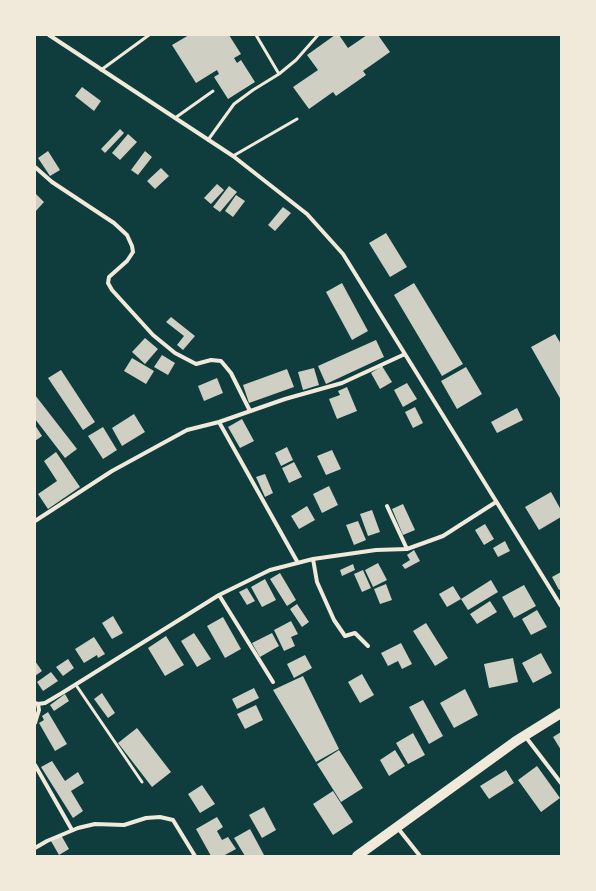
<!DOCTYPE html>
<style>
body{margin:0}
#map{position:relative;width:596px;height:891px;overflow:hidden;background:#0f3d3e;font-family:"IBM Plex Sans",sans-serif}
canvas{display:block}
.frame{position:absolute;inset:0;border:36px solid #f1e9da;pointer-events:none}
</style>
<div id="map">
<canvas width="596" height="891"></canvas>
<div class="frame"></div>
</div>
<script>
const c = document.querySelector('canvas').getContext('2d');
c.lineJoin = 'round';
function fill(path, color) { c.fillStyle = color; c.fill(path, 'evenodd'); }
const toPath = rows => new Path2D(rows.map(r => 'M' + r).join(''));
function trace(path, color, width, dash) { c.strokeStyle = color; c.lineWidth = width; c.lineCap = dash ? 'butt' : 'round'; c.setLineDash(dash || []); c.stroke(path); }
const building = toPath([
 [189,35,229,35,241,54,234,58,237,63,241,60,255,82,228,99,214,77,219,74,217,70,196,83,172,45],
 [335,35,339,35,348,48,367,35,378,35,390,52,363,71,366,75,336,96,333,92,309,109,293,87,318,70,307,55],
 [82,87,101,101,94,111,75,96],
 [120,129,124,133,105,153,101,149],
 [128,134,137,142,120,160,112,153],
 [48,151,60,170,50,176,38,158],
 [145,151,152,157,138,175,131,170],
 [161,168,169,176,155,189,147,181],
 [217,184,224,190,211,204,204,198],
 [229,186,237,192,220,212,213,207],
 [35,193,44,202,35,212],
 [236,195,245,201,233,217,225,211],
 [283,207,291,213,275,231,268,225],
 [386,233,407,267,390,277,369,243],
 [342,283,368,331,352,340,326,292],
 [414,283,463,364,442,376,394,295],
 [171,317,195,336,183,350,177,345,184,336,166,322],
 [555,334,561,344,561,400,531,347],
 [145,338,158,349,145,364,132,352],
 [376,340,384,357,326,384,318,366],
 [162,355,175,363,168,375,154,367],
 [132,358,154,371,146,384,124,371],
 [382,366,392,382,380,389,371,373],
 [466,367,482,394,457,409,441,381],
 [314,368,319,385,303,390,298,372],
 [287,369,294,387,249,403,243,385],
 [61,370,95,422,83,430,48,378],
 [217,378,223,393,204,401,198,386],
 [407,383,417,399,403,407,394,390],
 [347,387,357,411,337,419,329,399,340,395,338,391],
 [35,395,77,449,65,458,35,419],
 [415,407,423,423,413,428,405,412],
 [517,408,523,420,497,433,491,422],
 [134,414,145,432,122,446,112,428],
 [242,419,254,441,240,448,228,427],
 [35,425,42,436,35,441],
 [103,427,117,450,103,459,88,436],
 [287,447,293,460,281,466,275,453],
 [332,450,341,469,326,475,317,456],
 [56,452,80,487,48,509,38,494,57,481,44,461],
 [294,462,302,477,289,483,282,468],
 [265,474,273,493,265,497,256,477],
 [329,486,338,505,322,513,313,494],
 [551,492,561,510,561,517,539,530,525,507],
 [403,504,415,530,403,535,392,509],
 [307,506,315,520,299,529,291,516],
 [372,510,380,532,368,536,360,514],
 [358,521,366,540,354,545,346,525],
 [485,524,494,539,484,545,475,530],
 [505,541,510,551,498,557,493,548],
 [414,550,420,561,405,569,402,565,410,560,407,555],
 [378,563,387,580,373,587,365,570],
 [353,564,355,570,342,576,340,570],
 [363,570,371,588,362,592,354,574],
 [561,572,561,589,559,590,552,577],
 [280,573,296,600,287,606,270,579],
 [265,579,276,600,262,607,251,587],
 [491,580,498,592,468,610,461,599,447,607,439,594,453,586,461,599],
 [386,584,392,600,380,604,374,589],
 [524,585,536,606,514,618,502,597],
 [247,588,255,601,247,605,239,592],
 [490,601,497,612,477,624,470,614],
 [297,604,309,622,302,627,290,609],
 [537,610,547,627,531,635,522,619],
 [113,616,123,633,112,639,102,623],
 [223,617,241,649,225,658,207,626],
 [291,621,298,634,291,637,295,646,284,651,274,630],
 [426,623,448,658,435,666,413,631],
 [194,633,211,659,197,667,181,641],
 [272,633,279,646,260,657,252,643],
 [166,636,184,665,165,676,148,648],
 [94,637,105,654,98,658,97,655,84,663,75,649],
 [401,643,412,664,402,669,398,661,388,666,381,653],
 [541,653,552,673,533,683,522,663],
 [305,655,312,668,294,678,287,664],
 [513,658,518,682,489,688,484,664],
 [68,659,74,668,63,676,56,667],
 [35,661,42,671,35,676],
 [51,672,58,681,43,691,37,682],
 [362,674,374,695,360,703,348,682],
 [303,676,339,749,316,762,273,690],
 [254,688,259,698,237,709,232,699],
 [465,689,478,715,454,728,440,703],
 [102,693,115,713,108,718,94,699],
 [65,694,69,701,54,711,50,705],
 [423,700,443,736,429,744,409,707],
 [256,705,263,720,245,729,237,714],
 [48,712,67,744,55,751,39,723,44,720,42,716],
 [137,728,171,772,152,787,118,743],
 [561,732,561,750,553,737],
 [413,733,425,755,408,764,396,743],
 [339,750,363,788,341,802,317,764],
 [395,750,405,766,389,776,380,760],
 [52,761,65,781,78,772,84,783,71,791,83,811,73,818,41,767],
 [537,766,560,798,541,812,518,780],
 [506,770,514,783,489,799,480,786],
 [202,785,215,804,200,813,188,794],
 [333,791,353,822,333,835,313,804],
 [264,807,276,830,262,838,249,815],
 [217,817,223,827,217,831,222,840,228,837,236,849,223,856,211,856,196,829],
 [250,829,264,855,262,856,245,856,234,838],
 [61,835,69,849,59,855,51,841]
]);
const service = toPath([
 [256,35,279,74],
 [101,70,149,35],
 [175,118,213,91],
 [208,140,234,104,253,90,279,74,296,60,318,35],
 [233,156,297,119],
 [76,685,142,782]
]);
const minor = toPath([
 [49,35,233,156,307,214,343,254,561,606],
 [35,167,52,182,114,223,127,235,132,246,133,252,127,261,109,277,108,283,112,290,153,335,175,353,196,364,211,360,221,361,231,373,250,411],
 [219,422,298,563],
 [387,506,407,549],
 [35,521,112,471,187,430,219,422,285,399,342,383,405,354],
 [313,559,317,582,334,620,345,636,355,633,368,646],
 [219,595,273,682],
 [35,703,38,704,45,703,62,693,219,595,270,570,313,559,376,550,407,549,443,536,496,502],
 [35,723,39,710,38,704],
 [525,736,561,783],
 [35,765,72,830],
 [397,827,420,856],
 [35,848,47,841,78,828,95,824,124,825,146,818,160,817,173,820,195,856]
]);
const primary = toPath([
 [357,856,516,741,561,713]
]);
fill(building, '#cfcfc3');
trace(service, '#f1e9da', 3);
trace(minor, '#f1e9da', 4);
trace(primary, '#f1e9da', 10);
</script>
